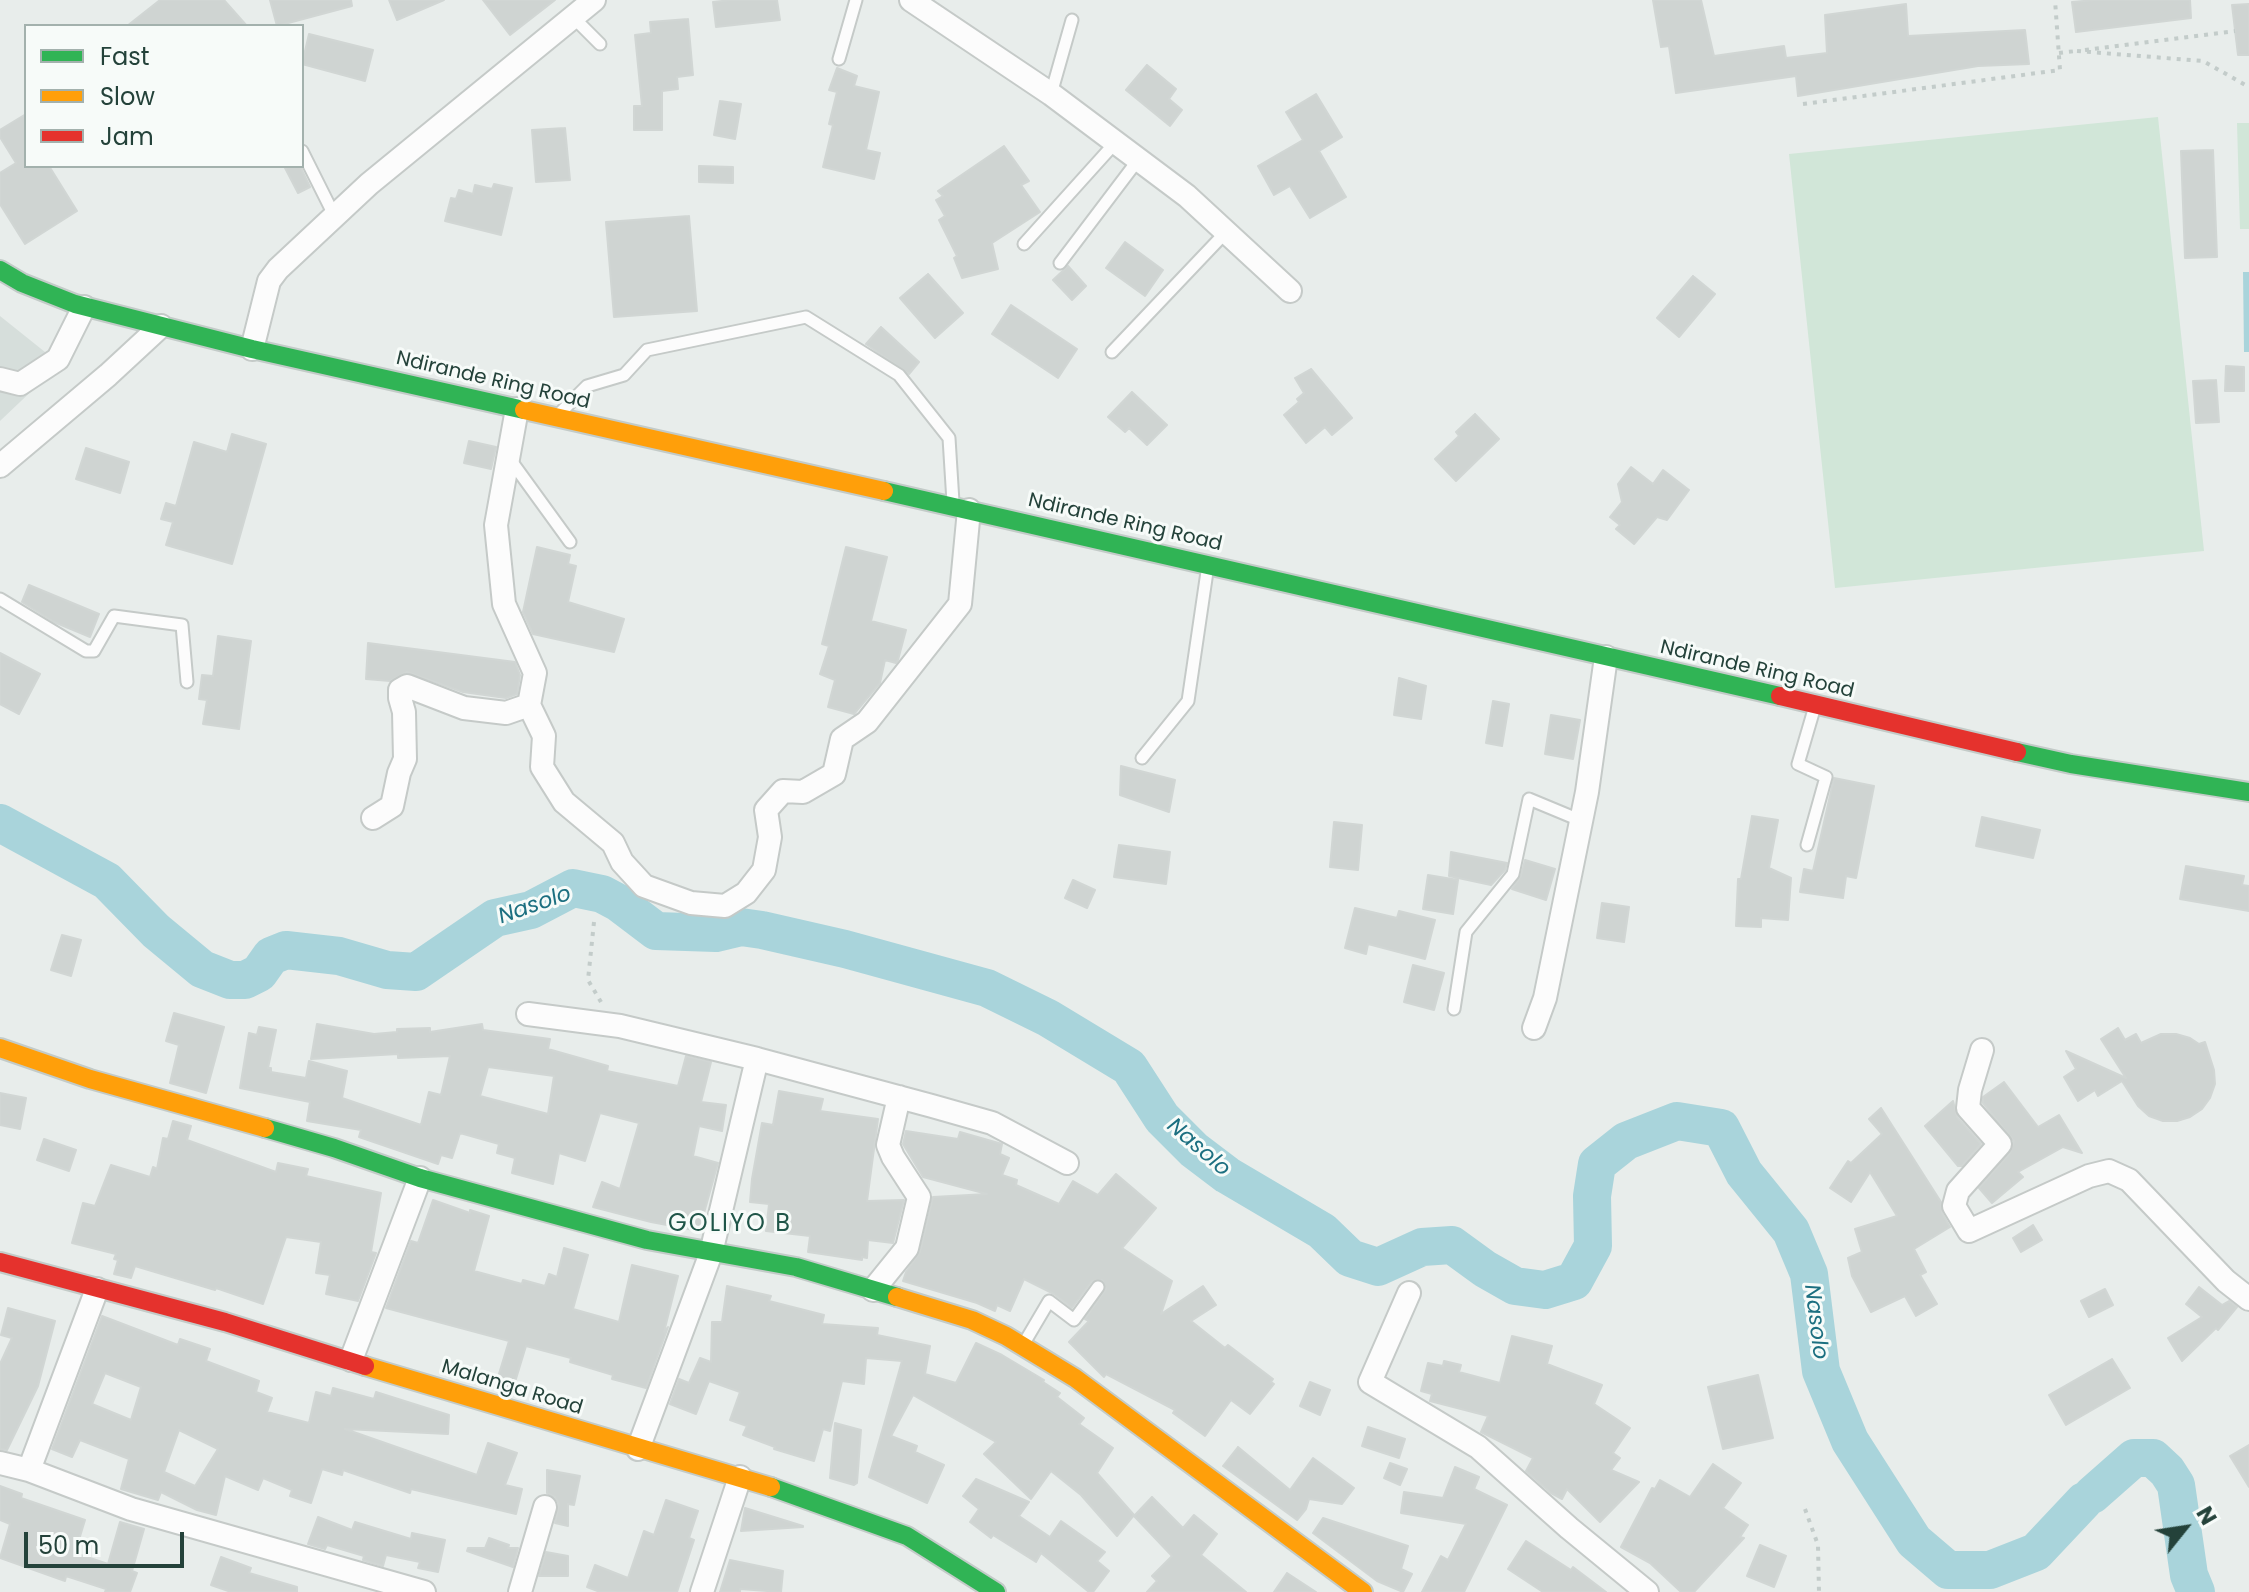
<!DOCTYPE html>
<style>
body{margin:0}
#map{position:relative;width:2249px;height:1592px;overflow:hidden;background:#e8edeb;font-family:Poppins,sans-serif}
canvas{display:block}
.legend{position:absolute;left:24px;top:24px;width:280px;height:144px;box-sizing:border-box;background:#f7fbf9;border:2px solid #a3b1ad;margin:0;padding:10px 14px;list-style:none;font-size:24px;color:#24423a}
.legend li{display:flex;align-items:center;gap:16px;height:40px}
.legend b{width:40px;border:2px solid #a3b1ad}
.north{position:absolute;left:2145px;top:1488px;width:80px;height:80px;-webkit-text-stroke:6px #f7fbf9;paint-order:stroke;rotate:60deg;font-size:22px;font-weight:700;line-height:32px;text-align:center;color:#24423a}
.north::after{content:'';display:block;margin:auto;width:28px;height:36px;background:#24423a;clip-path:polygon(50% 0,100% 100%,50% 72%,0 100%)}
.scale{position:absolute;left:24px;top:1532px;width:160px;height:36px;box-sizing:border-box;border:4px solid #24423a;border-top:0;padding-left:10px;font-size:24px;line-height:28px;white-space:nowrap;color:#24423a;-webkit-text-stroke:6px #f7fbf9;paint-order:stroke}
</style>
<div id="map">
<canvas width="2249" height="1592"></canvas>
<ul class="legend">
<li><b style="height:10px;background:#30b455"></b>Fast</li>
<li><b style="height:10px;background:#ff9f0a"></b>Slow</li>
<li><b style="height:10px;background:#e5322d"></b>Jam</li>
</ul>
<div class="north">N</div>
<div class="scale">50 m</div>
</div>
<script>
const c = document.querySelector('canvas').getContext('2d');
c.lineJoin = 'round';
function fill(path, color) { c.fillStyle = color; c.fill(path, 'evenodd'); }
const toPath = rows => new Path2D(rows.map(r => 'M' + r).join(''));
function trace(path, color, width, dash) { c.strokeStyle = color; c.lineWidth = width; c.lineCap = dash ? 'butt' : 'round'; c.setLineDash(dash || []); c.stroke(path); }
function write(font, color, halo, rows, align = 'center') {
  c.font = font + ' Poppins,sans-serif'; c.lineWidth = 6; c.setLineDash([]); c.textBaseline = 'middle'; c.strokeStyle = halo; c.fillStyle = color; for (const [text, x, y, turn = 0] of rows) {
    c.save(); c.translate(x, y); c.rotate((+turn || 0) * Math.PI / 180); c.textAlign = isNaN(turn) ? turn : align; if (halo) c.strokeText(text, 0, 0); c.fillText(text, 0, 0); c.restore();
  }
}
const built = toPath([
 [0,316,60,364,0,421]
]);
const green = toPath([
 [2158,117,2204,551,1835,588,1789,154],
 [2237,123,2249,123,2249,229,2240,229]
]);
const water = toPath([
 [2243,272,2249,272,2249,352,2244,352]
]);
const river = toPath([
 [0,823,107,881,156,931,202,969,230,980,245,980,259,973,271,956,286,950,339,956,387,970,416,972,495,918,531,910,573,888,602,894,619,903,656,931,716,933,741,927,762,930,845,949,987,988,1048,1018,1129,1067,1162,1118,1194,1150,1227,1175,1322,1231,1350,1258,1378,1267,1422,1247,1452,1245,1485,1269,1515,1286,1545,1290,1574,1281,1593,1246,1592,1196,1597,1164,1626,1141,1677,1121,1721,1128,1744,1173,1791,1231,1809,1274,1821,1371,1850,1441,1914,1541,1948,1570,1990,1570,2036,1552,2084,1501],
 [2092,1495,2134,1458,2153,1458,2167,1471,2176,1485,2189,1575,2196,1592]
]);
const building = toPath([
 [160,0,224,0,247,26,127,26,160,0],
 [270,0,351,0,352,6,277,26,270,0],
 [389,0,444,0,397,20,389,0],
 [483,0,555,0,510,35,483,0],
 [731,0,777,0,780,20,716,27,713,2,731,0],
 [1653,0,1701,0,1714,56,1784,46,1786,58,1827,53,1825,15,1906,4,1908,36,2025,30,2029,64,1978,66,1798,96,1796,76,1676,93,1669,46,1661,47,1653,0],
 [2095,0,2190,0,2191,18,2076,32,2072,2,2095,0],
 [2249,4,2249,55,2238,55,2232,5,2249,4],
 [688,19,693,75,677,77,678,89,662,91,662,130,634,130,634,106,642,106,635,35,651,33,650,22,688,19],
 [309,34,373,50,365,81,302,64,309,34],
 [1147,65,1176,89,1169,99,1182,110,1170,126,1126,90,1147,65],
 [837,68,857,76,854,86,879,92,866,150,880,153,874,179,823,167,833,125,829,124,837,92,829,90,837,68],
 [1316,94,1342,137,1319,151,1346,197,1310,218,1290,186,1274,195,1258,166,1303,140,1286,112,1316,94],
 [720,101,741,104,735,139,714,135,720,101],
 [26,114,26,166,49,166,77,211,25,244,0,204,0,173,16,163,0,137,0,130,26,114],
 [565,128,570,180,536,182,532,130,565,128],
 [1004,146,1029,181,1021,185,1040,212,992,243,998,269,962,278,954,258,957,256,939,220,945,216,936,200,943,196,938,191,1004,146],
 [2213,150,2217,257,2185,258,2181,151,2213,150],
 [284,166,300,166,310,187,298,193,284,166],
 [699,166,733,167,733,183,699,182,699,166],
 [494,184,512,188,501,235,445,221,451,198,456,199,459,190,473,194,475,185,492,189,494,184],
 [689,216,697,311,614,317,606,222,689,216],
 [1125,242,1163,270,1145,296,1106,268,1125,242],
 [1068,266,1086,286,1072,300,1053,280,1068,266],
 [928,274,963,313,935,338,900,298,928,274],
 [1693,276,1715,294,1679,337,1657,318,1693,276],
 [1011,305,1077,349,1058,378,992,334,1011,305],
 [881,327,919,362,909,374,866,344,881,327],
 [2226,366,2244,367,2244,391,2225,391,2226,366],
 [1311,369,1352,418,1332,435,1325,427,1306,443,1284,415,1299,402,1297,399,1304,393,1295,378,1311,369],
 [2216,380,2219,422,2196,423,2193,381,2216,380],
 [1132,392,1167,425,1147,445,1129,428,1125,432,1108,417,1132,392],
 [1475,414,1499,439,1456,481,1435,459,1459,436,1456,432,1475,414],
 [232,434,266,444,232,564,166,545,173,522,161,519,166,503,176,506,194,442,227,452,232,434],
 [469,441,496,447,491,469,464,463,469,441],
 [86,448,129,462,120,493,76,479,86,448],
 [1631,467,1653,484,1663,470,1689,490,1667,520,1657,517,1634,544,1616,529,1620,525,1610,517,1622,502,1618,484,1631,467],
 [537,547,570,555,568,564,576,566,568,602,624,619,614,652,533,634,523,612,537,547],
 [846,547,887,557,871,621,906,630,898,660,896,663,885,660,880,683,854,714,828,707,835,680,820,674,829,646,822,644,846,547],
 [29,585,99,614,90,637,54,622,22,602,29,585],
 [218,636,251,641,239,729,203,724,207,700,199,699,202,675,213,676,218,636],
 [368,643,515,662,520,675,517,694,506,698,463,692,407,672,390,681,366,679,368,643],
 [0,653,40,674,19,714,0,704,0,653],
 [1399,678,1426,686,1421,719,1394,715,1399,678],
 [1493,701,1509,704,1502,746,1486,743,1493,701],
 [1551,715,1580,720,1573,759,1545,754,1551,715],
 [1121,766,1175,780,1169,812,1120,795,1121,766],
 [1834,778,1874,786,1856,878,1846,876,1843,898,1800,892,1804,869,1813,871,1834,778],
 [1752,816,1778,820,1769,868,1791,878,1788,920,1761,918,1761,927,1736,926,1738,879,1741,879,1752,816],
 [1982,817,2040,830,2033,858,1976,846,1982,817],
 [1334,822,1362,825,1358,870,1330,867,1334,822],
 [1119,845,1170,852,1166,884,1114,877,1119,845],
 [1451,852,1507,863,1505,870,1491,885,1449,876,1451,852],
 [1525,860,1555,869,1546,900,1512,889,1521,876,1525,860],
 [2186,866,2244,876,2242,885,2249,886,2249,911,2180,899,2186,866],
 [1428,875,1458,880,1453,914,1423,909,1428,875],
 [1073,880,1095,890,1087,908,1065,898,1073,880],
 [1602,903,1629,907,1624,942,1597,938,1602,903],
 [1355,908,1397,918,1399,911,1435,920,1425,959,1368,944,1366,954,1345,948,1355,908],
 [62,935,81,940,71,976,51,970,62,935],
 [1413,965,1444,973,1434,1010,1404,1002,1413,965],
 [174,1013,224,1027,206,1093,170,1083,179,1045,166,1041,174,1013],
 [317,1024,374,1034,397,1032,397,1029,430,1028,430,1032,482,1024,483,1030,550,1039,548,1049,608,1066,607,1071,678,1086,686,1056,711,1062,701,1102,726,1105,722,1131,699,1126,693,1156,718,1163,699,1231,651,1222,593,1207,602,1182,620,1189,639,1123,600,1113,585,1161,559,1153,553,1184,512,1173,515,1158,497,1153,499,1144,460,1133,452,1158,441,1155,438,1164,359,1137,361,1130,307,1121,310,1102,240,1088,249,1033,257,1035,259,1027,276,1030,268,1068,271,1068,271,1072,306,1078,309,1061,347,1071,342,1098,421,1125,429,1092,441,1095,450,1056,398,1058,398,1054,311,1059,317,1024],
 [488,1067,554,1076,548,1114,480,1096,488,1067],
 [2118,1028,2125,1040,2136,1034,2141,1043,2161,1034,2176,1034,2190,1038,2199,1044,2205,1042,2214,1070,2215,1084,2210,1098,2202,1109,2190,1117,2177,1121,2163,1121,2149,1116,2138,1106,2122,1081,2098,1096,2095,1090,2078,1101,2064,1077,2076,1069,2066,1051,2126,1078,2101,1039,2118,1028],
 [2004,1082,2038,1127,2059,1115,2082,1153,2063,1147,2018,1172,2023,1177,1992,1203,1979,1188,2010,1153,2014,1141,1983,1103,1983,1097,2004,1082],
 [779,1091,823,1099,820,1111,878,1119,867,1201,904,1200,893,1243,868,1240,867,1258,862,1257,862,1260,808,1252,810,1236,766,1231,769,1204,750,1202,752,1179,762,1123,773,1125,779,1091],
 [0,1093,26,1098,20,1129,0,1125,0,1093],
 [1953,1101,1957,1117,1981,1144,1962,1166,1958,1166,1925,1126,1953,1101],
 [1881,1108,1941,1202,1942,1213,1950,1227,1914,1249,1926,1272,1920,1275,1937,1304,1916,1316,1905,1296,1871,1312,1852,1276,1848,1258,1862,1252,1855,1229,1897,1216,1870,1172,1851,1202,1830,1188,1848,1161,1851,1163,1882,1134,1869,1119,1881,1108],
 [173,1121,191,1126,187,1140,276,1172,278,1163,308,1169,306,1176,381,1193,371,1252,376,1253,358,1301,326,1294,330,1275,316,1273,321,1242,286,1237,263,1304,216,1288,215,1290,135,1266,131,1278,114,1274,118,1260,114,1259,116,1254,72,1243,83,1203,95,1206,111,1165,150,1177,153,1167,157,1169,163,1138,168,1139,173,1121],
 [906,1131,958,1139,960,1132,1002,1144,1000,1154,1009,1158,1002,1175,1017,1180,1016,1185,1059,1204,1073,1181,1098,1195,1116,1174,1156,1208,1122,1248,1172,1281,1161,1314,1203,1286,1216,1305,1191,1321,1225,1348,1228,1345,1273,1379,1271,1382,1274,1384,1250,1414,1231,1400,1205,1436,1173,1413,1175,1410,1106,1374,1104,1377,1069,1342,1089,1321,1085,1319,1106,1289,1102,1280,1092,1281,1072,1308,1054,1294,1024,1279,1010,1311,997,1305,995,1311,977,1303,903,1281,906,1272,920,1252,933,1197,987,1194,923,1177,903,1144,906,1131],
 [44,1139,76,1150,69,1171,37,1160,44,1139],
 [433,1200,470,1213,470,1210,489,1216,474,1271,522,1284,523,1280,545,1286,549,1274,557,1277,564,1248,588,1255,573,1309,619,1322,632,1265,678,1276,664,1332,668,1327,646,1388,612,1379,613,1375,570,1362,571,1358,526,1346,512,1392,495,1387,509,1341,386,1308,411,1241,418,1243,433,1200],
 [2033,1225,2042,1240,2021,1252,2013,1238,2033,1225],
 [727,1286,771,1296,769,1301,824,1315,822,1324,878,1328,877,1335,930,1346,925,1374,956,1383,976,1343,1002,1355,1044,1380,1043,1382,1060,1393,1057,1397,1084,1418,1079,1424,1113,1448,1097,1473,1134,1515,1117,1536,1081,1495,1051,1471,1031,1499,984,1454,996,1442,913,1395,891,1436,917,1446,915,1452,944,1465,927,1503,869,1477,902,1361,866,1358,864,1384,842,1381,830,1431,823,1429,814,1461,774,1449,775,1447,743,1435,747,1426,730,1420,740,1392,709,1381,696,1414,670,1404,679,1379,689,1383,700,1358,711,1362,712,1322,722,1322,727,1286],
 [2199,1287,2222,1305,2229,1301,2237,1307,2218,1330,2216,1328,2182,1361,2168,1338,2202,1317,2186,1304,2199,1287],
 [2105,1289,2113,1305,2089,1317,2081,1301,2105,1289],
 [8,1308,55,1321,38,1386,7,1450,0,1449,0,1364,12,1338,1,1335,8,1308],
 [102,1316,178,1345,180,1339,210,1349,206,1361,259,1381,256,1392,272,1398,267,1412,309,1423,316,1392,331,1396,333,1388,374,1399,376,1392,449,1415,448,1434,345,1429,477,1475,488,1443,517,1453,505,1485,522,1489,516,1514,411,1489,410,1493,343,1470,342,1475,322,1469,311,1503,290,1496,292,1490,263,1478,258,1490,225,1476,216,1515,197,1510,161,1492,158,1500,121,1489,129,1459,80,1440,72,1457,52,1449,102,1316],
 [105,1373,141,1387,131,1420,92,1404,105,1373],
 [179,1430,218,1449,195,1486,164,1472,179,1430],
 [1512,1336,1552,1346,1547,1364,1602,1385,1594,1404,1630,1428,1613,1453,1620,1458,1611,1470,1639,1482,1600,1522,1567,1489,1562,1499,1551,1493,1526,1471,1533,1458,1481,1432,1488,1416,1430,1401,1432,1394,1421,1391,1428,1363,1443,1366,1444,1361,1461,1365,1459,1372,1500,1383,1512,1336],
 [2112,1359,2130,1388,2066,1425,2049,1395,2112,1359],
 [1758,1375,1773,1438,1723,1449,1708,1387,1758,1375],
 [1310,1382,1330,1390,1320,1415,1300,1406,1310,1382],
 [835,1423,861,1430,857,1483,854,1485,830,1478,835,1423],
 [1368,1427,1405,1439,1399,1458,1362,1446,1368,1427],
 [2249,1445,2249,1487,2230,1456,2249,1445],
 [1238,1447,1290,1490,1313,1458,1354,1488,1342,1504,1309,1499,1306,1509,1297,1520,1223,1466,1238,1447],
 [1390,1463,1407,1469,1400,1485,1384,1478,1390,1463],
 [1713,1464,1741,1483,1723,1508,1748,1525,1740,1537,1744,1538,1694,1592,1681,1592,1650,1563,1621,1547,1652,1488,1655,1489,1660,1480,1690,1497,1713,1464],
 [1455,1467,1479,1477,1474,1489,1507,1505,1464,1592,1422,1592,1441,1556,1448,1560,1466,1524,1401,1513,1404,1492,1443,1498,1455,1467],
 [547,1470,580,1476,574,1505,568,1504,568,1526,555,1523,559,1504,555,1497,547,1493,547,1470],
 [976,1479,1029,1502,1019,1516,1050,1537,1061,1521,1105,1552,1097,1561,1109,1571,1093,1592,1089,1592,1041,1553,1036,1562,993,1535,991,1538,970,1522,979,1509,963,1496,976,1479],
 [0,1486,22,1494,21,1498,85,1520,75,1553,108,1564,120,1522,144,1529,132,1571,137,1573,130,1592,105,1592,106,1589,66,1576,65,1581,0,1558,10,1524,0,1520,0,1486],
 [1152,1497,1183,1528,1194,1515,1217,1534,1201,1555,1246,1592,1147,1592,1157,1581,1152,1576,1172,1556,1134,1516,1152,1497],
 [666,1500,698,1511,689,1538,694,1540,677,1592,600,1592,587,1587,595,1565,628,1578,644,1531,654,1535,666,1500],
 [745,1508,803,1526,803,1527,741,1531,745,1508],
 [318,1517,352,1530,355,1522,411,1539,412,1533,445,1540,438,1572,418,1568,420,1562,386,1555,383,1566,363,1560,364,1556,327,1545,325,1549,308,1544,318,1517],
 [1323,1518,1408,1546,1401,1569,1412,1574,1403,1592,1377,1581,1313,1533,1323,1518],
 [489,1538,509,1545,508,1548,518,1548,513,1567,467,1551,468,1548,485,1548,489,1538],
 [1526,1541,1571,1570,1573,1567,1606,1592,1543,1592,1508,1569,1526,1541],
 [1760,1545,1786,1556,1774,1587,1747,1576,1760,1545],
 [546,1552,568,1556,568,1576,539,1576,546,1552],
 [221,1557,251,1568,249,1573,297,1587,297,1592,231,1592,211,1585,221,1557],
 [730,1560,783,1571,781,1592,740,1589,740,1592,720,1592,730,1560],
 [1287,1573,1316,1592,1274,1592,1287,1573]
]);
const path = toPath([
 [2085,50,2235,31],
 [2077,51,2203,61,2249,87],
 [2059,53,2076,51],
 [1803,104,2060,70,2055,0],
 [594,922,588,980,601,1002],
 [1805,1509,1818,1545,1819,1592]
]);
const lane = toPath([
 [573,17,600,44],
 [839,59,856,0],
 [1051,94,1072,20],
 [302,151,334,215],
 [1024,244,1115,143],
 [1060,263,1138,160],
 [1112,352,1226,232],
 [558,415,587,386,624,375,647,350,806,317,899,375,949,438,953,502],
 [509,458,570,542],
 [0,599,86,651,94,651,114,616,182,625,187,682],
 [1142,758,1188,701,1208,565],
 [1807,845,1826,777,1798,764,1815,706],
 [1454,1009,1466,932,1513,874,1529,799,1582,821],
 [1023,1345,1049,1301,1074,1320,1098,1287]
]);
const street = toPath([
 [911,0,1051,94,1187,196,1290,291],
 [252,349,269,281,278,269,369,184,594,0],
 [0,379,20,384,58,359,84,307],
 [517,409,496,525,504,604,535,673,529,705,544,736,542,767,564,802,613,843,622,862,644,886,691,903,725,906,746,893,764,870,770,837,766,810,783,791,803,792,834,774,842,739,867,722,960,604,969,510],
 [0,466,108,375,161,326],
 [373,818,392,806,399,773,405,759,404,712,400,698,400,690,407,686,464,708,506,713,529,705],
 [528,1014,620,1026,757,1059,932,1106,992,1123,1067,1163],
 [1534,1028,1545,998,1587,792,1606,657],
 [1982,1050,1970,1090,1968,1108,2000,1144,1958,1191,1954,1206,1969,1231,2089,1176,2109,1171,2129,1180,2226,1281,2249,1299],
 [873,1290,907,1248,919,1197,893,1157,888,1145,899,1097],
 [1409,1293,1370,1382,1478,1447,1569,1528,1647,1592],
 [351,1360,420,1178],
 [638,1449,711,1253,757,1059],
 [0,1463,29,1470,131,1509,424,1592],
 [29,1470,97,1289],
 [520,1592,545,1507],
 [702,1592,740,1477]
]);
const fast = toPath([
 [0,270,22,283,75,304,252,349,524,410],
 [884,491,1780,696],
 [2017,752,2071,764,2249,792],
 [265,1128,334,1148,420,1178,647,1240,796,1267,897,1297],
 [771,1487,907,1536,996,1592]
]);
const slow = toPath([
 [524,410,884,491],
 [0,1048,90,1079,265,1128],
 [897,1297,972,1320,1006,1336,1075,1378,1363,1592],
 [365,1366,771,1487]
]);
const jam = toPath([
 [1780,696,2017,752],
 [0,1262,225,1322,365,1366]
]);
const streetNames = [
 ["Ndirande Ring Road",493,381,13],
 ["Ndirande Ring Road",1125,523,13],
 ["Ndirande Ring Road",1757,670,13],
 ["Malanga Road",512,1388,17]
];
const waterNames = [
 ["Nasolo",535,906,-19],
 ["Nasolo",1198,1148,41],
 ["Nasolo",1815,1322,83]
];
const quarterNames = [
 ["GOLIYO B",730,1225]
];
fill(built, '#d6dedb');
fill(green, '#d1e6d8');
fill(water, '#a9d4db');
trace(river, '#a9d4db', 38);
fill(building, '#cfd4d2');
trace(building, '#d1d6d4', 2);
trace(lane, '#c5cac8', 15);
trace(street, '#c5cac8', 26);
trace(fast, '#c3cbc8', 22);
trace(slow, '#c3cbc8', 22);
trace(jam, '#c3cbc8', 22);
trace(path, '#c3ccca', 4, [4, 6]);
trace(lane, '#fcfcfc', 11);
trace(street, '#fcfcfc', 22);
trace(fast, '#30b455', 18);
trace(slow, '#ff9f0a', 18);
trace(jam, '#e5322d', 18);
write('20px', '#24423a', '#f7fbf9', streetNames);
write('italic 22px', '#1c6f80', '#f7fbf9', waterNames);
c.letterSpacing = '2px';
write('24px', '#1f5548', '#f7fbf9', quarterNames);
c.letterSpacing = '0px';
</script>
